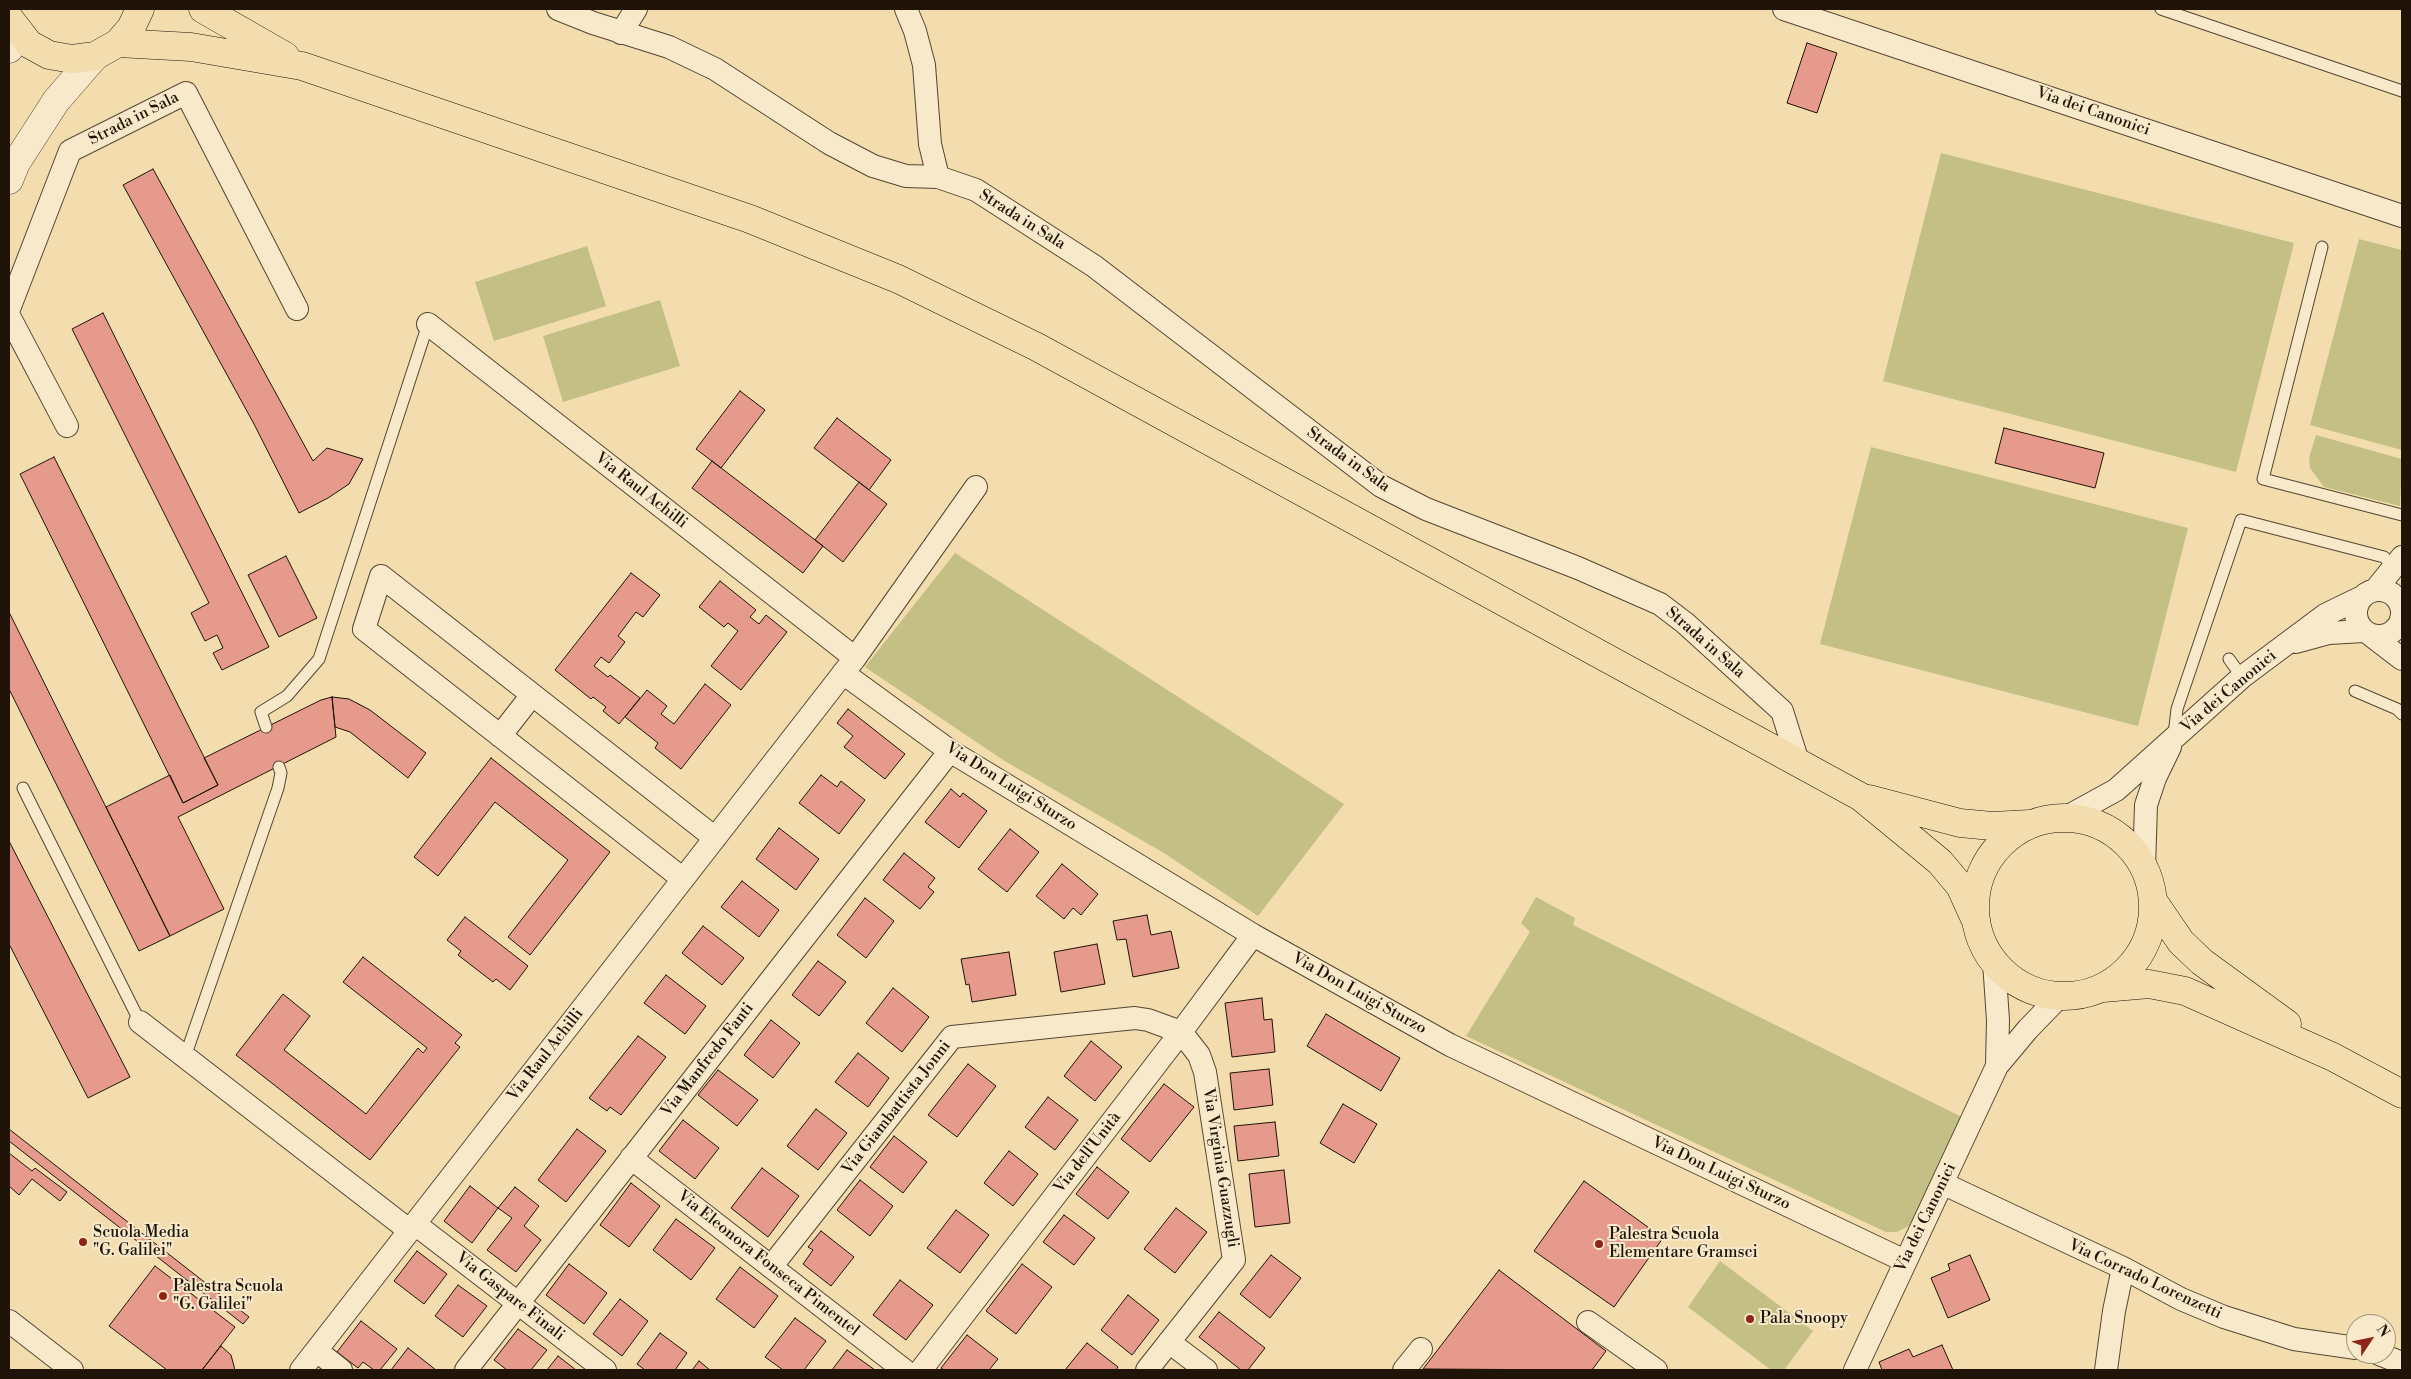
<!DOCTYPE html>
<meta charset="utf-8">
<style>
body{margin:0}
#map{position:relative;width:2411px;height:1379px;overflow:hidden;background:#f3ddae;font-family:"Libre Bodoni",serif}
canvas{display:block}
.frame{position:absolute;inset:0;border:10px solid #1f1407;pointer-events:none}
.north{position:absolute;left:2346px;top:1314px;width:50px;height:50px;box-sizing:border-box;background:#f7e9ca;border:1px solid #a1947c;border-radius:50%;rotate:56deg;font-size:14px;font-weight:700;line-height:20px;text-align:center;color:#1f1407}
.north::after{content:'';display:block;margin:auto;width:18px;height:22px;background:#8f2418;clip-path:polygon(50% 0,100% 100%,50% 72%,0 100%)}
</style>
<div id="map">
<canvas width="2411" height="1379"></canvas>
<div class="frame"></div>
<div class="north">N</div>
</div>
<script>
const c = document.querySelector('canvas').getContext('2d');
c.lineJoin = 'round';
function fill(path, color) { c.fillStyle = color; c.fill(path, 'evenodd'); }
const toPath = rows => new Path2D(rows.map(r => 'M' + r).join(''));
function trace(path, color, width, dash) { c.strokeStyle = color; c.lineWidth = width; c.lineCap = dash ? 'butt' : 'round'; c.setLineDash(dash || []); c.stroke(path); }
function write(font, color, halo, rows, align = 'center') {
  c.font = font + ' "Libre Bodoni",serif'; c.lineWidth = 4; c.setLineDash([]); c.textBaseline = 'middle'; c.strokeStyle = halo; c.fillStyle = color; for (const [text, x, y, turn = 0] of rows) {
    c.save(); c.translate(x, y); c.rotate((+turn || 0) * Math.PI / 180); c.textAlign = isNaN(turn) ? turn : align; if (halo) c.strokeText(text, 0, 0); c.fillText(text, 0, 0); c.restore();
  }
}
const green = toPath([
 [1941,153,2294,243,2236,472,1883,381],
 [2359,239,2402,250,2402,450,2310,425],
 [587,246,606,306,494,341,475,282],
 [660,300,680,366,563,402,543,336],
 [2316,435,2402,459,2400,506,2324,487,2310,468,2309,458],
 [1871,447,2188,528,2138,726,1820,644],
 [955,553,1344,804,1258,916,1164,853,1003,760,865,667],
 [1536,897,1575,918,1573,925,1964,1118,1909,1226,1897,1232,1886,1232,1466,1036,1530,932,1521,923],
 [1720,1261,1813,1331,1784,1370,1771,1370,1688,1307]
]);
const building = toPath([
 [1807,43,1837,53,1817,113,1787,103,1807,43],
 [153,169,313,461,327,448,363,459,349,484,328,498,299,513,254,424,123,185,153,169],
 [103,313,269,647,222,670,213,653,223,648,217,635,205,641,191,613,209,603,72,329,103,313],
 [740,391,765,410,721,468,696,449,740,391],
 [837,418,891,460,869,490,814,448,837,418],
 [2004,428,2104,453,2095,488,1995,463,2004,428],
 [54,457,218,785,183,803,20,474,54,457],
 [712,461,823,546,803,573,692,488,712,461],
 [859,482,887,504,843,562,815,540,859,482],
 [286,556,317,618,279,637,248,575,286,556],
 [631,573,660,595,643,617,636,612,618,636,625,642,609,663,601,657,594,666,608,677,610,675,640,698,619,724,603,711,606,707,593,697,591,699,555,670,631,573],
 [720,581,756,610,750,617,759,624,766,615,787,632,741,690,711,666,738,631,728,623,724,627,699,607,720,581],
 [9,612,170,936,139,951,9,689,9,612],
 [705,684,731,705,681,769,655,748,658,743,625,717,647,690,667,706,661,714,674,724,705,684],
 [332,697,349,699,370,710,426,753,408,778,350,732,335,727,332,697],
 [332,697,336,737,178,817,224,909,170,936,106,807,170,775,183,803,218,785,204,758,321,700,332,697],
 [848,709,905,754,885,779,844,747,853,736,837,723,848,709],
 [491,758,610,852,530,955,508,937,568,860,495,802,438,876,414,857,491,758],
 [821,775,837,787,841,781,865,800,839,834,799,803,821,775],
 [951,789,960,797,963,793,987,811,959,848,925,822,951,789],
 [779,828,819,859,796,890,756,859,779,828],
 [1010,829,1039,852,1007,892,978,869,1010,829],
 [9,841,130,1077,88,1098,9,944,9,841],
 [904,853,935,878,928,887,934,892,920,909,883,880,904,853],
 [1062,864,1098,894,1081,915,1073,908,1064,919,1036,896,1062,864],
 [742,881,779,910,759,937,721,907,742,881],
 [865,898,894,921,866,958,837,935,865,898],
 [1147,915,1151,935,1171,931,1179,968,1133,977,1126,939,1117,940,1113,921,1147,915],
 [465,917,528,966,510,990,496,979,493,982,458,955,461,951,447,940,465,917],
 [703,926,744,958,722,985,682,953,703,926],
 [1097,944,1105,984,1061,992,1054,952,1097,944],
 [1009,952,1016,995,972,1002,969,984,966,985,961,959,1009,952],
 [363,957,462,1035,455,1043,460,1047,370,1160,236,1055,283,994,310,1016,284,1050,366,1114,418,1048,423,1053,427,1048,343,982,363,957],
 [818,961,846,982,819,1016,792,995,818,961],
 [666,975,706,1006,685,1034,644,1003,666,975],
 [893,988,929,1017,902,1052,866,1023,893,988],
 [1262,998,1264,1020,1272,1019,1275,1052,1232,1057,1225,1003,1262,998],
 [1326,1014,1400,1058,1381,1091,1307,1046,1326,1014],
 [771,1020,800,1043,773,1078,744,1055,771,1020],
 [638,1036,666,1057,621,1115,610,1107,607,1111,589,1098,638,1036],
 [1091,1041,1122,1067,1095,1101,1064,1076,1091,1041],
 [858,1053,889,1078,868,1107,835,1082,858,1053],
 [968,1064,996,1086,957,1137,928,1115,968,1064],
 [1269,1069,1273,1105,1234,1110,1230,1073,1269,1069],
 [718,1070,758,1100,737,1126,698,1095,718,1070],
 [1164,1084,1194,1107,1150,1162,1121,1139,1164,1084],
 [1048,1097,1078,1120,1055,1150,1025,1127,1048,1097],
 [1343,1104,1377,1124,1354,1163,1320,1143,1343,1104],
 [816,1109,847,1133,818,1170,787,1146,816,1109],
 [683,1120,719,1148,695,1179,659,1151,683,1120],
 [1275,1122,1279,1156,1238,1161,1234,1126,1275,1122],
 [9,1129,249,1317,243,1324,9,1141,9,1129],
 [577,1129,606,1151,566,1202,538,1180,577,1129],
 [894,1136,927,1162,903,1193,870,1167,894,1136],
 [1009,1151,1038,1174,1013,1206,984,1183,1009,1151],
 [9,1153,32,1171,35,1168,67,1192,60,1201,32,1179,19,1195,9,1186,9,1153],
 [1097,1167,1129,1192,1108,1219,1076,1194,1097,1167],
 [762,1168,799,1196,768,1237,731,1208,762,1168],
 [1284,1170,1290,1223,1255,1227,1249,1174,1284,1170],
 [860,1180,893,1206,870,1236,837,1210,860,1180],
 [1584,1181,1663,1238,1614,1307,1534,1251,1584,1181],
 [631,1183,660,1206,629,1247,600,1225,631,1183],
 [470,1186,498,1208,472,1243,444,1221,470,1186],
 [515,1187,539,1206,524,1226,541,1240,516,1272,487,1250,512,1218,498,1208,515,1187],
 [1176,1208,1207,1232,1175,1273,1144,1249,1176,1208],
 [956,1210,989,1235,960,1273,927,1248,956,1210],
 [1064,1215,1095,1238,1074,1265,1043,1242,1064,1215],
 [676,1219,715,1248,691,1280,653,1250,676,1219],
 [821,1231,854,1257,831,1286,803,1264,813,1250,808,1247,821,1231],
 [417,1251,447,1274,424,1304,394,1281,417,1251],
 [1271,1255,1301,1278,1270,1318,1240,1294,1271,1255],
 [1970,1255,1990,1300,1948,1318,1931,1278,1950,1270,1948,1264,1970,1255],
 [569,1264,607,1293,584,1324,546,1295,569,1264],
 [1022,1264,1052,1287,1016,1334,986,1311,1022,1264],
 [155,1266,235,1327,202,1370,167,1370,109,1326,155,1266],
 [740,1267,778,1296,754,1328,716,1299,740,1267],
 [1499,1270,1606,1351,1592,1370,1423,1369,1499,1270],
 [900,1280,933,1305,906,1340,873,1315,900,1280],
 [458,1285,487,1306,463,1337,435,1316,458,1285],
 [1128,1295,1159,1320,1132,1355,1101,1330,1128,1295],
 [620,1299,648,1321,622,1356,593,1334,620,1299],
 [1219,1312,1265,1348,1248,1370,1241,1370,1199,1337,1219,1312],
 [795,1318,826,1341,804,1370,783,1370,765,1357,795,1318],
 [361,1321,397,1349,380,1370,374,1370,363,1362,358,1368,337,1352,361,1321],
 [518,1329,547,1350,531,1370,507,1370,494,1360,518,1329],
 [660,1333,687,1353,675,1370,645,1370,637,1364,660,1333],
 [967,1335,998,1359,989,1370,944,1370,941,1368,967,1335],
 [1087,1343,1118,1367,1116,1370,1065,1370,1087,1343],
 [1942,1345,1953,1370,1882,1370,1879,1362,1909,1349,1913,1357,1942,1345],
 [221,1346,231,1355,235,1370,202,1370,221,1346],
 [408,1348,436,1370,391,1370,408,1348],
 [847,1350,875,1370,832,1370,847,1350],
 [558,1356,576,1370,547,1370,558,1356],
 [699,1361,710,1370,692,1370,699,1361]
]);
const service = toPath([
 [2161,9,2402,91],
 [2322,247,2263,479,2402,515],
 [2229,659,2242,677],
 [2355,691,2397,709,2402,714],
 [266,727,261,712,287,696,319,659,428,324],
 [2174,735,2177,709,2241,520,2384,557,2395,568],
 [23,788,140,1022],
 [185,1057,278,788,281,773,279,767]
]);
const minor = toPath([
 [558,9,593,23,669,47,715,69,829,143,873,166,906,176,938,177,976,190,1094,266,1381,486,1426,509,1578,568,1660,604,1685,623,1782,711,1798,762],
 [906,9,915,31,924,65,930,144,938,177],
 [1784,9,2402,216],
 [621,33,636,9],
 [9,309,70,151,186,93,297,309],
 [9,316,67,426],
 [428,324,855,658],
 [2376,589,2402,557],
 '2356 613a23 23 0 1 1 46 0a23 23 0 1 1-46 0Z',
 [2372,636,2402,659],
 [2296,642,2329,633,2364,631],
 [843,673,950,751,1253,935,1450,1045,1905,1261],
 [500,736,532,695],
 [2065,818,2116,790,2242,677,2325,615,2360,598],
 [2144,868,2146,805,2155,778,2170,747],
 [683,879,364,629,381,576,715,838],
 [1994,962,1998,1020,1997,1066],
 [140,1022,410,1231],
 [631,1158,904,1370],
 [1944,1184,2123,1268,2181,1299,2224,1317,2294,1339,2356,1348],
 [415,1224,605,1370],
 [771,1267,952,1037,1135,1018,1148,1020,1181,1032,1199,1055,1205,1072,1234,1260,1147,1370],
 [9,1321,72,1370],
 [1588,1322,1656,1370],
 [1169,1342,1206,1370],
 [317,1351,341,1370],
 [2379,1354,2402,1363],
 [301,1370,855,658,976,487],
 [466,1370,950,751],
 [921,1370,1181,1032,1253,935],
 [1404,1370,1421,1349],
 [1855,1370,1997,1066,2028,1029,2060,996],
 [2106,1370,2114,1311,2123,1268]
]);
const tertiary = toPath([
 [9,49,14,27],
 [9,180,16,163,56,101,95,56]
]);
const primary = toPath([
 [203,9,285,56],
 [9,18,29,44,49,55,72,59,95,56,118,43,131,28,140,9],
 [118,43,191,47,302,66,750,219,898,279,1037,347,1861,797,1940,862,1960,886,1976,921],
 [1869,799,1960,823,1992,826,2030,824],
 '1975 907a89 89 0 1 1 178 0a89 89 0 1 1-178 0Z',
 [2153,901,2181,942,2202,962,2287,1024],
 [2103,988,2149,984,2185,991,2333,1057,2402,1094]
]);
const markers = [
 [83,1242,5,"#8f2418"],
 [1599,1244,5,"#8f2418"],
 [163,1296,5,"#8f2418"],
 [1750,1319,5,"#8f2418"]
];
const streetNames = [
 ["Via dei Canonici",2093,112,19],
 ["Strada in Sala",134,119,-27],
 ["Strada in Sala",1022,220,32],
 ["Strada in Sala",1348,460,36],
 ["Via Raul Achilli",641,491,38],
 ["Strada in Sala",1705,643,41],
 ["Via dei Canonici",2229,692,-40],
 ["Via Don Luigi Sturzo",1011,787,32],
 ["Via Don Luigi Sturzo",1359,994,29],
 ["Via Raul Achilli",546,1055,-52],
 ["Via Manfredo Fanti",708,1060,-52],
 ["Via Giambattista Jonni",897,1108,-52],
 ["Via dell'Unità",1088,1153,-52],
 ["Via Virginia Guazzugli",1220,1168,81],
 ["Via Don Luigi Sturzo",1721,1174,25],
 ["Via dei Canonici",1926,1218,-64],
 ["Via Eleonora Fonseca Pimentel",768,1264,38],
 ["Via Corrado Lorenzetti",2145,1280,25],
 ["Via Gaspare Finali",510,1297,38]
];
const poiNames = [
 ["Scuola Media",93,1233],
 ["\"G. Galilei\"",93,1251],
 ["Palestra Scuola",1609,1235],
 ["Elementare Gramsci",1609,1253],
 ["Palestra Scuola",173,1287],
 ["\"G. Galilei\"",173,1305],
 ["Pala Snoopy",1760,1319]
];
fill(green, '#c3bf85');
fill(building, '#e59a8c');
trace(building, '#1f1407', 1);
trace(service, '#544631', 13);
trace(minor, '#544631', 24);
trace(tertiary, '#544631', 29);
trace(primary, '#1f1407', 29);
trace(service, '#f7e9ca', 11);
trace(minor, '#f7e9ca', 22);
trace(tertiary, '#f7e9ca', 28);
trace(primary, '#f3ddae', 28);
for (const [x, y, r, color] of markers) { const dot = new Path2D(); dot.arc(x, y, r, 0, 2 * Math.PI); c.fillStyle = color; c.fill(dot); trace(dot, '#f7e9ca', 2); }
write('16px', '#1f1407', '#f7e9ca', streetNames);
write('16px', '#1f1407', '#f7e9ca', poiNames, 'left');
</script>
